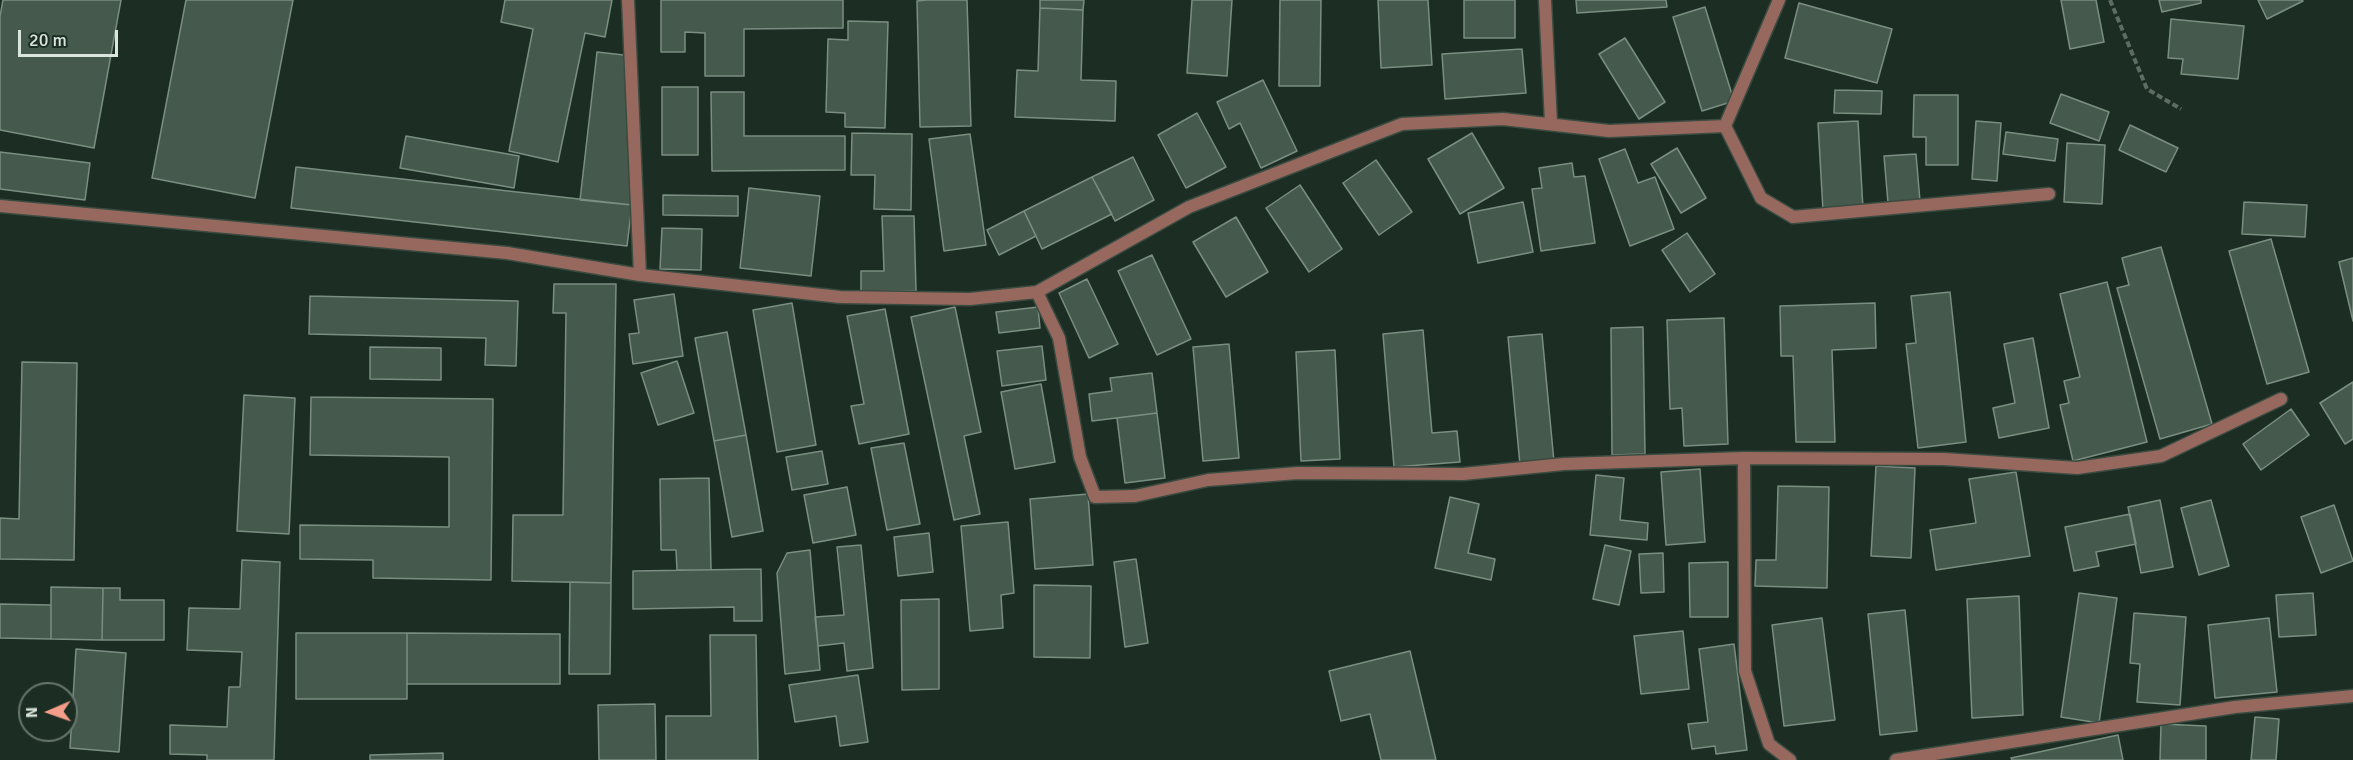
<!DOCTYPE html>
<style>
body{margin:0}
#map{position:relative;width:2353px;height:760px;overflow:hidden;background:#1c2e23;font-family:Signika,sans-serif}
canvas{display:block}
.north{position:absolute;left:18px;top:682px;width:60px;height:60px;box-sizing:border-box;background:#1c2e23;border:2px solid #68776e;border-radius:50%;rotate:268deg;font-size:16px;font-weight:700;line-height:24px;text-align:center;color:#dae5de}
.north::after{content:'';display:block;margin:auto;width:21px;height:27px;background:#f49e89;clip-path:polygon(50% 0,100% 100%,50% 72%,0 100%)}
.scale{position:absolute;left:18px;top:30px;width:100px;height:27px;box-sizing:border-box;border:3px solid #dae5de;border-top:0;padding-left:8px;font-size:18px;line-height:21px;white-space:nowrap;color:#dae5de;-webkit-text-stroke:4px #1c2e23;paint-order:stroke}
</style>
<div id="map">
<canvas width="2353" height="760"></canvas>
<div class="north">N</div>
<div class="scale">20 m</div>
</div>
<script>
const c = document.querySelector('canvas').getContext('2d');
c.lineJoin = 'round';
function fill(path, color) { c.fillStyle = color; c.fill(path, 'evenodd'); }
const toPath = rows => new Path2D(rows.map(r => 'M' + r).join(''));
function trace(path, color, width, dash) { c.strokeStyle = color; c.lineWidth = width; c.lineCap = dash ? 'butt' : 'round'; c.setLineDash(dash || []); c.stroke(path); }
const building = toPath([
 [3,0,121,0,94,148,0,130,0,16,3,0],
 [186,0,293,0,255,198,152,178,186,0],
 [505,0,612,0,605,37,585,33,558,162,509,151,533,29,501,22,505,0],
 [661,0,843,0,843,28,744,29,744,76,705,76,705,33,685,32,685,52,661,52,661,0],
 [927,0,967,0,971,126,920,127,917,1,927,0],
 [1040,0,1084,0,1083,10,1040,8,1040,0],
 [1192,0,1232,0,1227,76,1187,73,1192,0],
 [1280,0,1321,0,1320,86,1279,86,1280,0],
 [1378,0,1428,0,1432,65,1381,68,1378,0],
 [1464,0,1515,0,1515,38,1464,38,1464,0],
 [1576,0,1666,0,1667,7,1577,13,1576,0],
 [2061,0,2096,0,2104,42,2070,49,2061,0],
 [2159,0,2201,0,2201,3,2162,12,2159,0],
 [2258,0,2302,0,2303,1,2267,19,2258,0],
 [1799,3,1892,29,1877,83,1785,58,1799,3],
 [1705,7,1734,101,1702,111,1673,17,1705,7],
 [1040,8,1083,10,1081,80,1116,81,1115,121,1015,117,1017,70,1038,71,1040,8],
 [2171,19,2244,26,2238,79,2181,74,2183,59,2168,58,2171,19],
 [848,21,888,22,885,128,845,127,845,113,826,112,828,39,848,40,848,21],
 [1625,38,1665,102,1639,119,1599,54,1625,38],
 [1522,49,1526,93,1445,99,1442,54,1522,49],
 [597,52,624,55,632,205,580,200,597,52],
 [1263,80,1297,151,1261,168,1240,123,1229,129,1217,102,1263,80],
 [662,87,698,87,698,155,662,155,662,87],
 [1835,90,1882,91,1881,114,1834,113,1835,90],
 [711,92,744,92,744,136,845,136,845,170,712,171,711,92],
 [2061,94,2109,112,2099,141,2050,123,2061,94],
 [1914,95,1958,95,1958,165,1926,165,1926,137,1913,137,1914,95],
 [1197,113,1226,167,1186,188,1158,135,1197,113],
 [1858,121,1863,209,1823,211,1818,123,1858,121],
 [1976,121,2001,123,1997,181,1972,179,1976,121],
 [2130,125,2178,148,2166,172,2119,150,2130,125],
 [2006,132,2058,139,2055,161,2003,154,2006,132],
 [852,133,912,134,911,210,874,209,875,175,851,175,852,133],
 [1472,133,1504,188,1460,214,1428,159,1472,133],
 [970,134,986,245,944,251,929,139,970,134],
 [406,136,519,156,514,188,400,168,406,136],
 [2067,143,2105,145,2102,204,2064,202,2067,143],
 [1677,148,1706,198,1681,213,1651,164,1677,148],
 [1625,149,1638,183,1655,177,1674,229,1630,246,1599,159,1625,149],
 [0,152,90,163,85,200,0,189,0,152],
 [1916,154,1920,201,1888,203,1884,156,1916,154],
 [1133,157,1154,200,1115,221,1092,177,1133,157],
 [1376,160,1412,212,1379,235,1343,183,1376,160],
 [1572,163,1574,177,1585,176,1595,243,1541,251,1532,189,1542,188,1539,168,1572,163],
 [296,167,632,205,627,246,291,208,296,167],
 [1092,177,1112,214,1042,249,1024,211,1092,177],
 [1300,185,1342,249,1309,272,1266,208,1300,185],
 [749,188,820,196,811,276,740,268,749,188],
 [663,195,738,196,738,216,663,215,663,195],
 [1523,202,1533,252,1478,263,1468,213,1523,202],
 [2244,202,2307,205,2305,237,2242,234,2244,202],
 [1024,211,1036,236,999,255,987,230,1024,211],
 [882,216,914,216,916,291,861,292,861,271,884,271,882,216],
 [1236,217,1268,272,1226,297,1193,242,1236,217],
 [662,228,702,229,701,270,660,269,662,228],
 [1687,233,1715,274,1690,292,1662,250,1687,233],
 [2271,239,2309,372,2267,384,2229,251,2271,239],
 [2161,247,2212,424,2160,439,2117,288,2129,285,2122,258,2161,247],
 [1152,255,1191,339,1157,355,1118,271,1152,255],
 [2353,258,2353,321,2339,262,2353,258],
 [1087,279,1118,344,1089,358,1059,293,1087,279],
 [2107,282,2147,442,2073,461,2060,405,2069,403,2064,381,2080,377,2060,294,2107,282],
 [554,284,616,284,611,583,512,581,513,515,563,515,566,313,553,313,554,284],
 [1950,292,1966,442,1918,448,1906,344,1916,343,1911,296,1950,292],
 [674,294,683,356,633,364,629,334,639,333,634,300,674,294],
 [310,296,518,301,516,366,485,365,486,338,309,334,310,296],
 [792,303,816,445,777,452,753,310,792,303],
 [1875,303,1876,348,1832,350,1835,442,1796,442,1793,356,1781,356,1780,306,1875,303],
 [955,307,981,432,964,436,980,514,954,520,911,317,955,307],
 [1038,307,1040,328,999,333,996,312,1038,307],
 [885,309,909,434,859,444,851,406,864,404,847,316,885,309],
 [1724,318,1728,444,1684,446,1682,408,1670,409,1667,320,1724,318],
 [1643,327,1645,454,1612,455,1611,328,1643,327],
 [1423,330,1432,433,1457,431,1460,462,1394,467,1383,334,1423,330],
 [727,332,746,435,714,441,695,338,727,332],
 [1542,334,1554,462,1520,465,1508,337,1542,334],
 [2033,338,2049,428,1999,438,1993,408,2015,403,2004,344,2033,338],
 [1229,344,1239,458,1203,461,1193,347,1229,344],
 [1042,346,1046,380,1002,386,997,351,1042,346],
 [370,347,441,348,441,380,370,379,370,347],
 [1335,350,1340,459,1301,461,1296,352,1335,350],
 [677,361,694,413,658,425,641,373,677,361],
 [22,362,77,363,74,560,0,559,0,518,19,519,22,362],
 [1152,373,1157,413,1092,421,1089,394,1112,391,1110,378,1152,373],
 [2353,382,2353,439,2345,444,2320,403,2353,382],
 [1041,384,1055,462,1015,469,1001,392,1041,384],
 [244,395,295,398,289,534,237,531,244,395],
 [311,397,493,399,491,580,373,578,373,560,300,559,300,525,449,527,449,457,310,455,311,397],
 [2291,409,2309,435,2261,470,2243,444,2291,409],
 [1157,413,1165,478,1125,483,1117,418,1157,413],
 [746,435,763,531,732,537,714,441,746,435],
 [904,443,920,524,887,530,871,448,904,443],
 [822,451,828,484,792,490,786,457,822,451],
 [1876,466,1915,468,1911,558,1871,556,1876,466],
 [1700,469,1705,542,1666,545,1661,472,1700,469],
 [2016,472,2030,556,1936,570,1930,530,1976,523,1969,479,2016,472],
 [1596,475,1624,478,1620,520,1648,523,1647,540,1590,535,1596,475],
 [709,478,711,570,677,570,676,550,661,550,660,479,709,478],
 [1778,486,1829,487,1827,588,1755,586,1756,560,1776,560,1778,486],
 [847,487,856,535,813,543,804,495,847,487],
 [1088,494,1093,565,1035,569,1030,499,1088,494],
 [1450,497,1479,504,1468,553,1495,559,1491,580,1435,568,1450,497],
 [2160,500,2173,567,2141,573,2128,507,2160,500],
 [2211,500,2229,566,2199,575,2181,508,2211,500],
 [2334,505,2353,561,2321,573,2301,517,2334,505],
 [2130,514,2136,544,2096,552,2099,566,2074,571,2065,527,2130,514],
 [1008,522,1014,593,1001,595,1003,628,970,631,961,526,1008,522],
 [929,533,933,572,898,576,894,537,929,533],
 [861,545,873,668,847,671,844,643,818,646,815,617,844,615,837,547,861,545],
 [1605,545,1631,551,1619,605,1593,599,1605,545],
 [810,550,820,670,785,674,777,573,787,553,810,550],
 [1663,553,1664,592,1641,593,1639,554,1663,553],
 [1136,559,1148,643,1125,647,1114,562,1136,559],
 [242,560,280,562,274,760,207,760,207,755,170,754,170,725,227,727,229,687,240,687,242,652,187,650,189,608,240,609,242,560],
 [1728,562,1728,617,1690,617,1689,563,1728,562],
 [761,569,762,621,734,621,734,607,633,609,633,571,761,569],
 [570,582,611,583,610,674,569,674,570,582],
 [1034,585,1091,586,1090,658,1034,657,1034,585],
 [51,587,103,588,102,640,51,639,51,587],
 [103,588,120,588,120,600,164,600,164,640,102,640,103,588],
 [2079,593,2117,598,2099,723,2061,717,2079,593],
 [2313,593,2316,635,2279,637,2276,595,2313,593],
 [2019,596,2023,715,1972,718,1967,599,2019,596],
 [939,599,939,689,902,690,901,600,939,599],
 [0,604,51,605,51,639,0,638,0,604],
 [1905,610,1917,731,1880,735,1868,614,1905,610],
 [2134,613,2186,617,2180,705,2137,702,2140,664,2130,663,2134,613],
 [1822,618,1835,720,1784,726,1772,625,1822,618],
 [2269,618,2277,692,2215,698,2208,625,2269,618],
 [1683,631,1689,689,1641,694,1634,636,1683,631],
 [296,633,407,633,407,699,296,699,296,633],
 [407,633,560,634,560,684,407,684,407,633],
 [710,635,756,635,758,760,666,760,666,716,711,716,710,635],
 [1734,644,1747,750,1716,754,1715,746,1692,749,1688,724,1708,722,1699,649,1734,644],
 [76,649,126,653,119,752,70,748,76,649],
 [1410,651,1436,760,1381,760,1370,714,1341,721,1329,671,1410,651],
 [858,675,868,742,840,746,836,716,795,722,789,685,858,675],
 [655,704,656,760,599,760,598,705,655,704],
 [2255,717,2279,719,2276,760,2251,760,2255,717],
 [2161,724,2206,726,2206,760,2160,760,2161,724],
 [2118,735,2123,760,2012,760,2011,758,2118,735],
 [443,753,443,760,370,760,370,755,443,753]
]);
const path = toPath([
 [2110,0,2147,89,2181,109]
]);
const street = toPath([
 [628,0,640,275],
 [1545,0,1551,123],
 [1779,0,1725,126,1761,198,1793,217,2049,194],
 [0,206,507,253,640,275,840,297,970,299,1037,292,1189,207,1402,124,1503,119,1609,131,1725,126],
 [1037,292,1059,338,1080,457,1095,497,1135,496,1208,480,1298,473,1463,474,1564,464,1744,458,1944,459,2077,468,2161,456,2281,399],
 [1744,458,1745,671,1769,744,1790,760],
 [1896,760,2235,707,2353,696]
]);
fill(building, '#46594d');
trace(building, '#7a8f81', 1.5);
trace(street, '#3a4b41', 15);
trace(path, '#5e6d64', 4, [6, 3]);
trace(street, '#97685d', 12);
</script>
